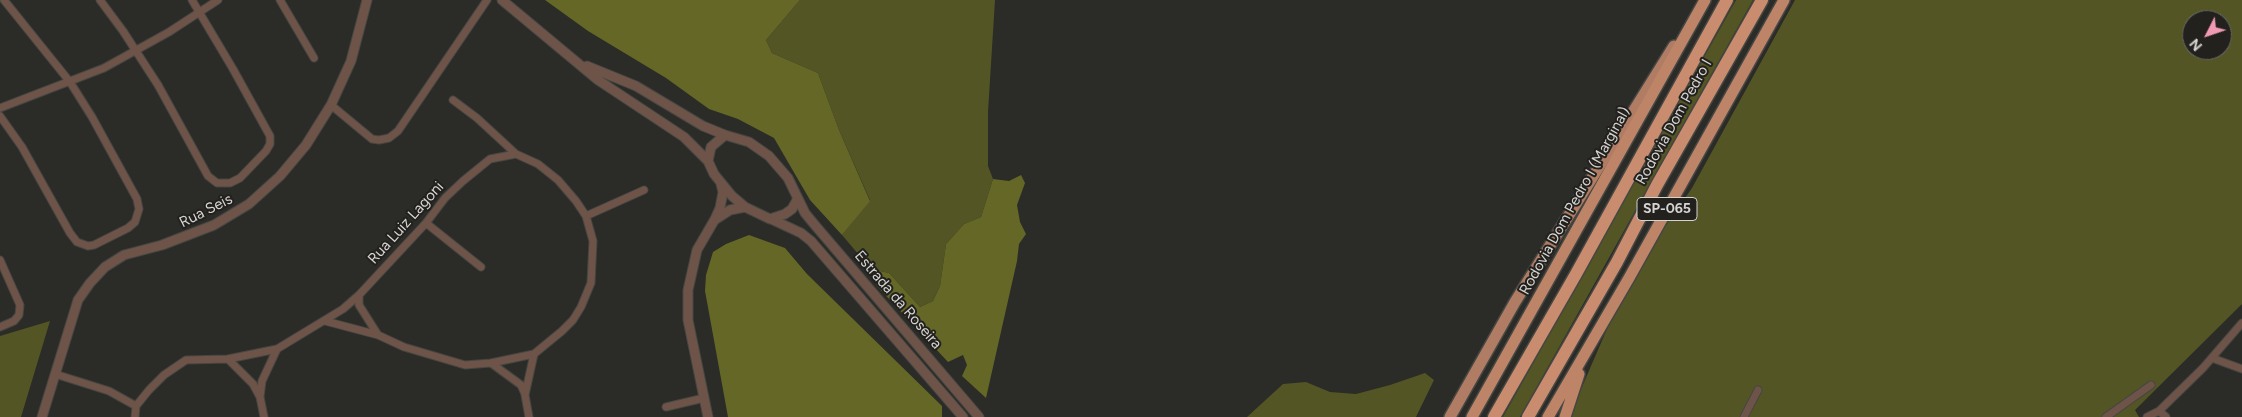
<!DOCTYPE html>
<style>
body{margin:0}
#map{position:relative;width:2242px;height:417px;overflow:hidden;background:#2b2b28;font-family:Figtree,sans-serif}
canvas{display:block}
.north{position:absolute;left:2182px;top:10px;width:50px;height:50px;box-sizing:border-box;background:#22211e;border:1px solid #6a6966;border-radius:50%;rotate:229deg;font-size:14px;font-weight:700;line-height:20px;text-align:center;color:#d5d4d2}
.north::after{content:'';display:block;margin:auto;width:18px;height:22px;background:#f19ab3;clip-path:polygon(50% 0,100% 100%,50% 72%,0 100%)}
</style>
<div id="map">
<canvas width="2242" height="417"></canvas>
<div class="north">N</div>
</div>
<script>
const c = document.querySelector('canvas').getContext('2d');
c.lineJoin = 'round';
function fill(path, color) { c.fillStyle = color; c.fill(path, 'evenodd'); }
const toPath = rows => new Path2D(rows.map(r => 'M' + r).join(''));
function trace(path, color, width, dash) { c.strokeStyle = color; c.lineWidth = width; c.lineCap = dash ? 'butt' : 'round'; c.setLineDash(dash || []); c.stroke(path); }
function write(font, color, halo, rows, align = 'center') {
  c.font = font + ' Figtree,sans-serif'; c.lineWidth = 4; c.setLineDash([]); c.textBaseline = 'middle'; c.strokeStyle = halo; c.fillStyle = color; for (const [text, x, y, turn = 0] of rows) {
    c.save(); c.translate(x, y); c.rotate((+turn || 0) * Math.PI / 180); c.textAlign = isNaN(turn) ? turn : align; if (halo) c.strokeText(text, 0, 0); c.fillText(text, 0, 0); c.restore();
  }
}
const green = toPath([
 [800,0,995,0,988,112,988,166,993,179,981,217,964,224,946,244,940,286,933,301,920,307,889,273,871,269,842,235,870,200,839,130,818,73,772,53,766,40],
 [1736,0,1753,0,1520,417,1503,417],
 [1795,0,2242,0,2242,304,2135,410,2139,417,1569,417,1629,278,1692,188],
 [2192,20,2222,20,2222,50,2192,50],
 [50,321,21,417,0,417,0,336],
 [1425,373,1434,380,1416,417,1247,417,1283,384,1306,382,1330,392,1356,394,1390,385]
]);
const forest = toPath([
 [545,0,800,0,766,40,772,53,818,73,839,130,870,201,842,235,810,200,774,138,738,119,709,109,666,78,588,31],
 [1021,175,1025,183,1017,205,1020,222,1026,234,1019,244,1017,261,986,398,962,376,967,365,963,355,948,362,877,286,871,269,889,273,920,307,933,301,940,286,946,244,964,224,981,217,993,179,1009,181],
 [749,235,785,248,807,274,942,406,942,417,728,417,705,291,706,275,713,252,726,244]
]);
const minor = toPath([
 [100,0,123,31,158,85,208,176,217,183,230,183,240,178,266,151,270,144,270,136,233,69,192,0],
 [280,0,314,58],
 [331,105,372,139,379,140,389,138,398,131,487,0],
 [0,108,104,68,169,32,218,0],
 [0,116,22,147,70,233,77,242,88,246,94,245,128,228,135,222,139,209,137,199,92,117,70,82,4,0],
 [586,216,644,190],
 [426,223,481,267],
 [0,260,20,305,19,315,14,321,0,327],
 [359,295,359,305,378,335],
 [325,321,378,335,404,347,465,365,491,363,534,354,562,331,573,320,581,307,591,283,593,241,586,216,576,201,558,180,538,164,516,154,477,118,453,100],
 [2212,358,2242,369],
 [228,359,253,384,260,397],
 [491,363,521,385,525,394],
 [55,374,109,391,136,406],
 [666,407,704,398],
 [2159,411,2166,417],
 [135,417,136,406,149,390,164,375,186,360,228,359,277,349,343,309,359,295,426,223,445,198,463,181,490,159,516,154],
 [264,417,260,397,262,381,277,349],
 [529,417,525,395,534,354],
 [1744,417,1758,390],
 [2106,417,2151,385],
 [2147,417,2159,411,2203,368,2242,323]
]);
const tertiary = toPath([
 [502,0,598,80,684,137,708,161],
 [587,66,636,86,703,126,725,135],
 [797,200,792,209,785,214,770,219,745,207,732,196,714,174,708,161,711,147,725,135,749,142,769,156,788,178,805,213,814,224,979,417],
 [716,219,730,210,745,207],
 [771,219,801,233,811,241,963,417],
 [42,417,78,300,90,283,105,267,124,255,162,245,214,225,249,204,280,176,306,145,331,105,351,61,367,0],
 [708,417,688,320,688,290,697,250,715,219,720,208,723,192,721,184]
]);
const primary = toPath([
 [1450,417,1515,302,1674,46]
]);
const trunk = toPath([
 [1472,417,1705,0],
 [1548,417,1629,278,1784,0],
 [1565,417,1579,374]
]);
const motorway = toPath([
 [1494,417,1576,274,1727,0],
 [1528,417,1617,262,1657,185,1762,0]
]);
const shields = [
 [1667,209,60]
];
const shieldNames = [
 ["SP-065",1667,209]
];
const streetNames = [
 ["Rodovia Dom Pedro I",1674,122,-61],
 ["Rodovia Dom Pedro I (Marginal)",1575,201,-61],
 ["Rua Seis",206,211,-27],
 ["Rua Luiz Lagoni",406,223,-48],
 ["Estrada da Roseira",898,300,49]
];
fill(green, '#535524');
fill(forest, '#656726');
trace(minor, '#464643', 9);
trace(tertiary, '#464643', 11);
trace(primary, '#464643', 14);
trace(trunk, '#464643', 14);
trace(motorway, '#464643', 15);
trace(minor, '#6e5448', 7);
trace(tertiary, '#6e5448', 9);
trace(primary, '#b07c63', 11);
trace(trunk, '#bd8468', 11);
trace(motorway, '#ca8c6e', 12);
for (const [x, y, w] of shields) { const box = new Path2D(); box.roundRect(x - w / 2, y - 11.5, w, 23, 4); c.fillStyle = '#22211e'; c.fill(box); trace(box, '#d5d4d2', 1); }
write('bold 14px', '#d5d4d2', null, shieldNames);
write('15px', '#d5d4d2', '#22211e', streetNames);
</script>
